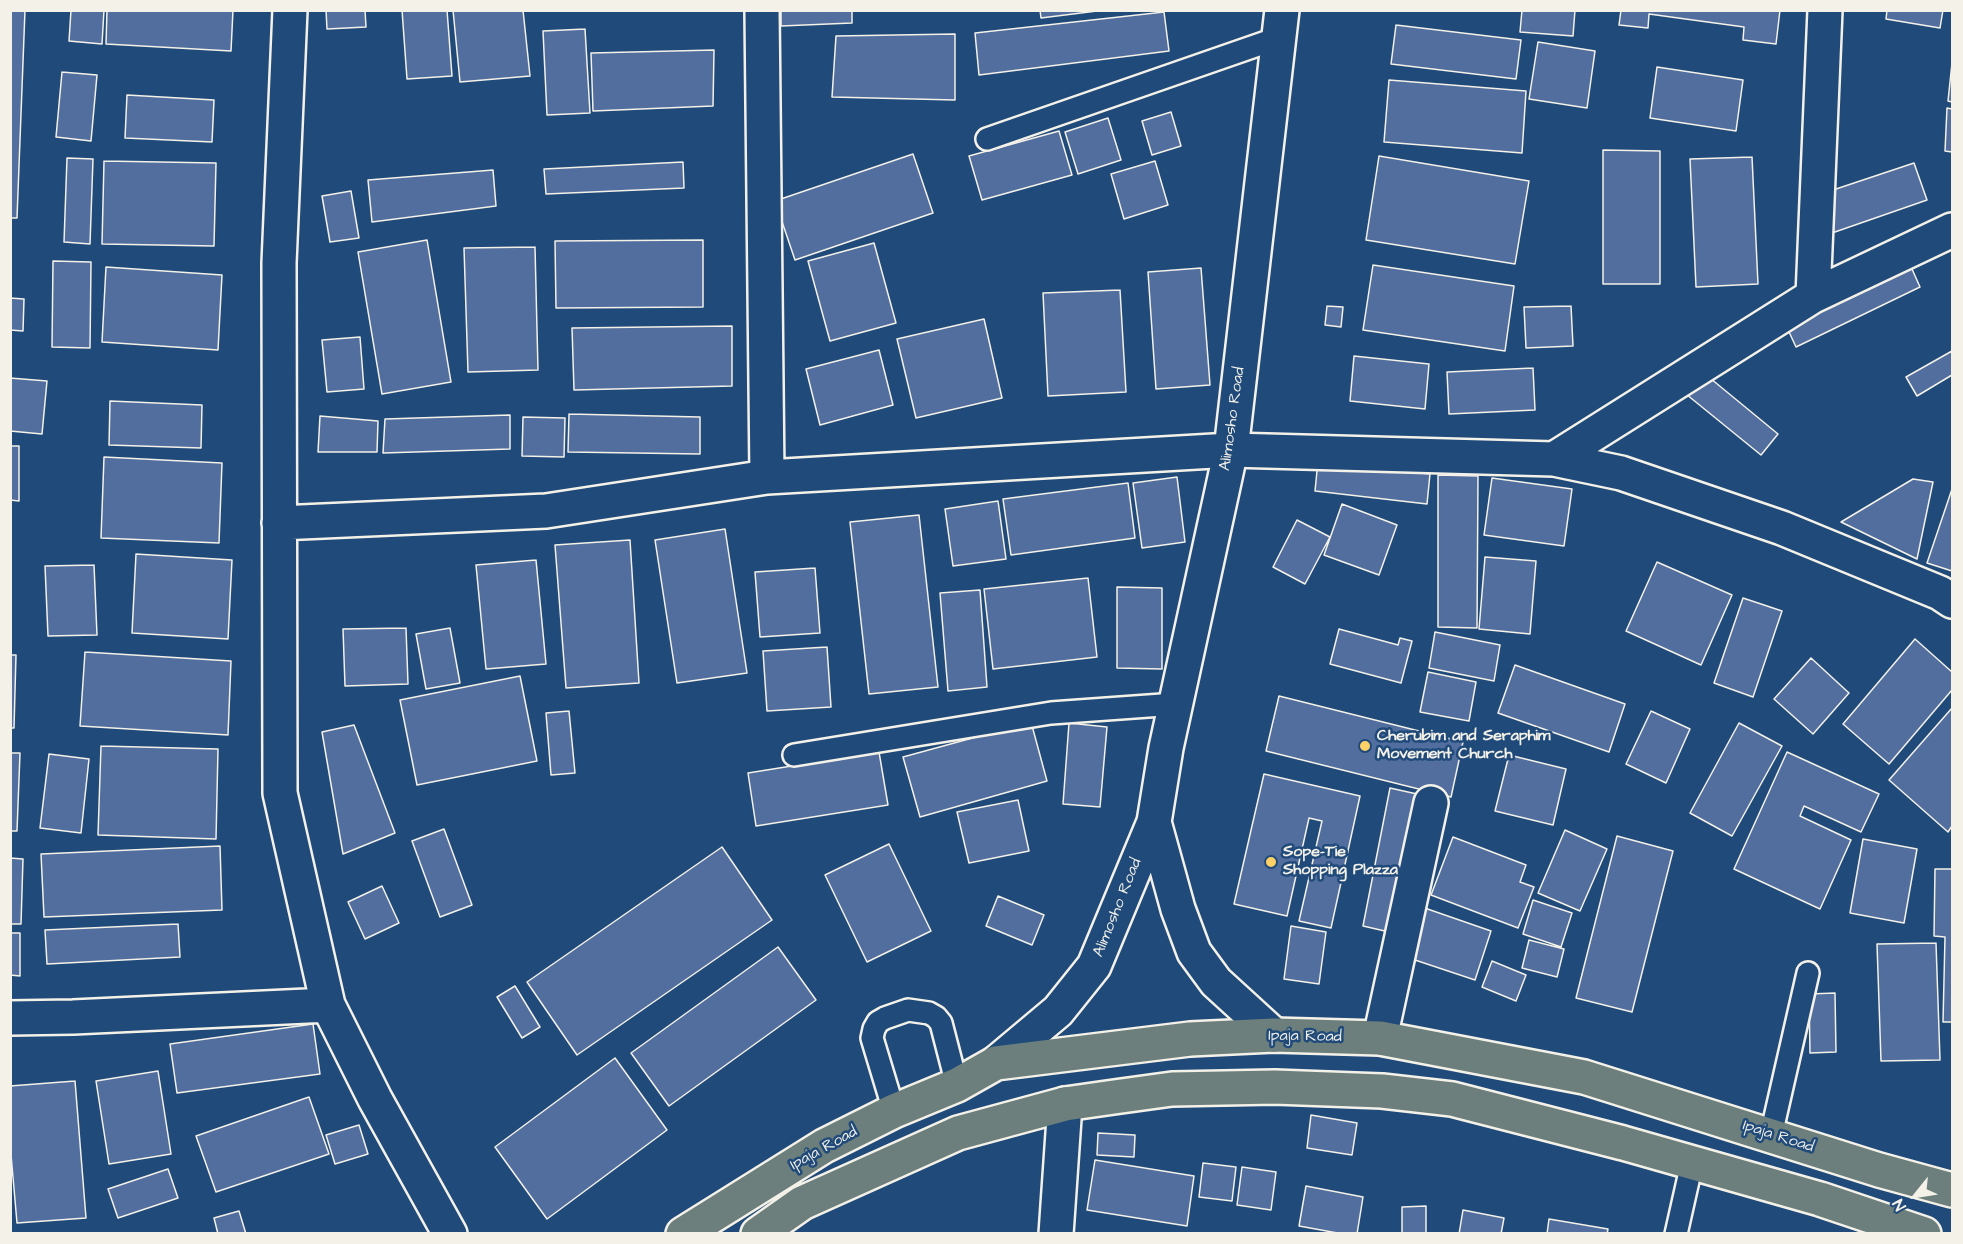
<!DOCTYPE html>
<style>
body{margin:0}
#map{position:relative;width:1963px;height:1244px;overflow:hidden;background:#1f4a7a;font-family:"Architects Daughter",sans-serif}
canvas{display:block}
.frame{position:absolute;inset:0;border:12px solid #f4f1e8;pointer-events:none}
.north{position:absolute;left:1885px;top:1166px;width:60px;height:60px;-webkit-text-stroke:4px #1f4a7a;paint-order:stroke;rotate:240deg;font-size:16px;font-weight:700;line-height:24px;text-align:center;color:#f4f1e8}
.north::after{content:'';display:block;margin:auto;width:21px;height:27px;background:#f4f1e8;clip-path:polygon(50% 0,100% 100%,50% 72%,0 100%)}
</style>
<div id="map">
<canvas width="1963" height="1244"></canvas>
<div class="frame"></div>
<div class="north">N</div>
</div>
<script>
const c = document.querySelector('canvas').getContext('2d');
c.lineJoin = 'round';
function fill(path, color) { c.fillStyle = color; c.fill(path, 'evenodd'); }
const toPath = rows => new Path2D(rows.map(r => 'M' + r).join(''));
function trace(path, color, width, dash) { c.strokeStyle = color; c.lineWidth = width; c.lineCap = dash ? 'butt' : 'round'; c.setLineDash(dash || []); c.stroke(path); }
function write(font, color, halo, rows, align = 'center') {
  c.font = font + ' "Architects Daughter",sans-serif'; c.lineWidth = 5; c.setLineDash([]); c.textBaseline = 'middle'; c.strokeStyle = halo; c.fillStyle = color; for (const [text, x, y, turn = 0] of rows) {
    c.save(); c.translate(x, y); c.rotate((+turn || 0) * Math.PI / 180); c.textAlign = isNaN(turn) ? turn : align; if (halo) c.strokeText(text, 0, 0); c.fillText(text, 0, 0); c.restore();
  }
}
const building = toPath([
 [10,10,25,10,17,218,10,218,10,10],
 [71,10,104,10,102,44,69,41,71,10],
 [107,10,233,10,231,51,106,44,107,10],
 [326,10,365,10,366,27,327,29,326,10],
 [402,10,447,10,452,76,407,79,402,10],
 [453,10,523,10,530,76,460,82,453,10],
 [781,10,852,10,852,23,781,26,781,10],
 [1040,10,1105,10,1041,18,1040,10],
 [1522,10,1575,10,1573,36,1520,32,1522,10],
 [1621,10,1780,10,1776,44,1743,40,1744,27,1649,14,1648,28,1619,25,1621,10],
 [1887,10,1943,10,1940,28,1886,19,1887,10],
 [1164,12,1169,51,979,75,975,33,1164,12],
 [1396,25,1521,40,1516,79,1391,64,1396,25],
 [585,29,590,113,547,115,543,31,585,29],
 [955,34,955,100,832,97,836,36,955,34],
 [1538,42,1595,51,1587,108,1529,99,1538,42],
 [714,50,713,106,593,111,591,53,714,50],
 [1952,63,1952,102,1948,101,1952,63],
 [1657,67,1743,80,1736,131,1650,118,1657,67],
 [62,72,97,75,91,141,56,137,62,72],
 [1389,80,1526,91,1522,153,1384,142,1389,80],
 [127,95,214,100,212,142,125,138,127,95],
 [1947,108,1952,109,1952,152,1945,151,1947,108],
 [1171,112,1181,146,1152,155,1142,121,1171,112],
 [1108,118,1121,160,1078,174,1065,132,1108,118],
 [1059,131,1072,175,982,200,969,156,1059,131],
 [1603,150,1660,151,1660,284,1603,284,1603,150],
 [913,154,933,213,795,260,775,201,913,154],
 [1379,156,1529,181,1515,264,1366,240,1379,156],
 [1752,157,1758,284,1696,287,1690,159,1752,157],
 [67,158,93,159,90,244,64,242,67,158],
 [104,161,216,163,214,246,102,244,104,161],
 [1155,161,1168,205,1124,219,1111,174,1155,161],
 [683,162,684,188,546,194,544,169,683,162],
 [1914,163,1927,200,1832,233,1818,195,1914,163],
 [493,170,496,206,372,222,368,180,493,170],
 [351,191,359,238,330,242,322,196,351,191],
 [427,240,451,382,382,394,358,252,427,240],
 [703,240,703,307,556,308,555,241,703,240],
 [874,243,896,323,830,341,808,261,874,243],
 [535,247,538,370,468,372,464,248,535,247],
 [1908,260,1920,287,1796,347,1784,321,1908,260],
 [53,261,91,262,90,348,52,347,53,261],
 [1373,265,1514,286,1505,351,1363,330,1373,265],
 [106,267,222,275,218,350,102,342,106,267],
 [1201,268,1210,385,1156,389,1148,272,1201,268],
 [1120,290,1126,392,1048,396,1043,293,1120,290],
 [10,298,24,299,23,331,10,330,10,298],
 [1327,306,1343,307,1341,327,1325,325,1327,306],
 [1571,306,1573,346,1526,348,1524,307,1571,306],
 [984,319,1002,398,916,418,897,339,984,319],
 [732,326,732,386,574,390,572,328,732,326],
 [360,337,364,389,327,392,322,340,360,337],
 [879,350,893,405,820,425,806,369,879,350],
 [1952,351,1952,375,1917,396,1906,377,1952,351],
 [1354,356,1429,364,1425,409,1350,401,1354,356],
 [1533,368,1535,410,1449,414,1447,372,1533,368],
 [1699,369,1778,434,1761,455,1681,390,1699,369],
 [10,378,47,381,42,434,10,431,10,378],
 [110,401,202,405,201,448,109,445,110,401],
 [569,414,700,417,700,454,568,452,569,414],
 [510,415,510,449,383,453,385,419,510,415],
 [320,416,378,421,377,452,318,452,320,416],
 [523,417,565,418,564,457,522,456,523,417],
 [10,446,19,446,19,501,10,500,10,446],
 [104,457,222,463,219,543,101,538,104,457],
 [1318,461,1430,474,1427,504,1315,491,1318,461],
 [1438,475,1478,476,1477,628,1438,627,1438,475],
 [1177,477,1185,542,1142,548,1133,483,1177,477],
 [1492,478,1572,489,1564,546,1484,535,1492,478],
 [1913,479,1933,482,1917,559,1841,522,1913,479],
 [1128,483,1135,538,1011,555,1003,499,1128,483],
 [1952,489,1952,571,1927,563,1952,489],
 [998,501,1006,559,953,566,945,509,998,501],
 [1342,504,1397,525,1379,575,1324,555,1342,504],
 [919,515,938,687,869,694,850,522,919,515],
 [1297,520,1330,537,1305,584,1273,567,1297,520],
 [725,529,747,673,677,683,655,540,725,529],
 [630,540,639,683,566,688,555,545,630,540],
 [136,554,232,560,228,639,132,633,136,554],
 [1485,557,1536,561,1530,634,1479,629,1485,557],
 [536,560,546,664,486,669,476,565,536,560],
 [1657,562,1732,595,1701,665,1626,631,1657,562],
 [94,565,97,635,48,636,45,566,94,565],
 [815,568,820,633,760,637,755,572,815,568],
 [1088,578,1097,657,993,669,984,589,1088,578],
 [1117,587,1162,588,1162,669,1117,668,1117,587],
 [980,590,987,687,948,691,940,593,980,590],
 [1743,598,1782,611,1753,697,1714,683,1743,598],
 [406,628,408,684,345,686,343,629,406,628],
 [450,628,460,683,426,689,416,634,450,628],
 [1339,629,1398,645,1400,638,1412,641,1401,683,1330,664,1339,629],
 [1435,632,1500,645,1494,681,1429,668,1435,632],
 [1915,639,1952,672,1952,690,1889,764,1843,724,1915,639],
 [827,647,831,707,767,711,763,651,827,647],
 [85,652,231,661,228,735,80,726,85,652],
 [10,655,16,655,14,728,10,728,10,655],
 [1811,658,1849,693,1813,734,1774,699,1811,658],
 [1515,665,1625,704,1609,752,1498,713,1515,665],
 [1428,672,1476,682,1469,721,1420,712,1428,672],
 [520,676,537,761,417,785,400,700,520,676],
 [1279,696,1463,742,1451,797,1266,751,1279,696],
 [1952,708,1952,826,1948,832,1889,780,1952,708],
 [569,711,575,773,551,775,546,713,569,711],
 [1651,711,1690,729,1666,783,1626,764,1651,711],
 [1031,722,1047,781,920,817,903,757,1031,722],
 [1069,723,1107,727,1100,807,1063,804,1069,723],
 [1739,723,1782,746,1732,836,1690,813,1739,723],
 [354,725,395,833,343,854,322,732,354,725],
 [101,746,218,749,216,839,98,835,101,746],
 [879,752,888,805,756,826,748,773,879,752],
 [1787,752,1879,794,1861,832,1804,806,1800,816,1851,840,1820,909,1734,869,1787,752],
 [10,753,20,753,17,831,10,831,10,753],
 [49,754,89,759,81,833,40,828,49,754],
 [1509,755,1566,769,1553,825,1495,811,1509,755],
 [1264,774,1360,796,1331,928,1299,921,1322,821,1309,818,1287,916,1234,904,1264,774],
 [1390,788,1426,796,1398,934,1363,926,1390,788],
 [1018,800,1029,851,969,863,957,812,1018,800],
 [444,829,472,905,440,917,412,841,444,829],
 [1565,830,1607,849,1580,911,1538,893,1565,830],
 [1617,836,1673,851,1632,1012,1576,998,1617,836],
 [1453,837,1526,865,1520,882,1534,887,1518,928,1431,895,1453,837],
 [1863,839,1917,849,1904,923,1850,913,1863,839],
 [889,844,931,931,867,962,825,875,889,844],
 [220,846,222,910,44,917,41,854,220,846],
 [722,847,772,920,577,1055,527,982,722,847],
 [10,858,23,859,21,924,10,924,10,858],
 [1935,869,1952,869,1952,1022,1943,1022,1945,937,1934,936,1935,869],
 [382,886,399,923,365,939,348,902,382,886],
 [998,896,1044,915,1032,945,986,926,998,896],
 [1533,900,1572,913,1561,947,1523,934,1533,900],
 [1416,905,1491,931,1475,980,1400,955,1416,905],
 [178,924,180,957,47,964,45,930,178,924],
 [1291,926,1326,932,1319,984,1284,979,1291,926],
 [10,933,20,933,20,976,10,975,10,933],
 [1529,940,1564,949,1557,977,1522,968,1529,940],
 [1936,943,1940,1060,1881,1061,1877,944,1936,943],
 [778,947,816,1000,669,1106,631,1053,778,947],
 [1492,961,1526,975,1516,1001,1482,987,1492,961],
 [515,986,540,1027,522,1038,497,997,515,986],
 [1835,993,1836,1052,1810,1053,1809,994,1835,993],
 [313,1024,320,1074,177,1093,170,1044,313,1024],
 [615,1058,667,1130,547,1219,495,1147,615,1058],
 [158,1071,171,1154,109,1164,96,1081,158,1071],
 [75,1081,86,1218,17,1223,10,1143,10,1086,75,1081],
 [309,1097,329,1154,216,1192,196,1136,309,1097],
 [1311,1115,1357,1123,1352,1155,1307,1148,1311,1115],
 [359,1125,368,1154,335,1164,326,1135,359,1125],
 [1098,1133,1135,1135,1134,1157,1097,1155,1098,1133],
 [1095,1160,1194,1176,1187,1226,1087,1210,1095,1160],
 [1203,1163,1236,1167,1232,1201,1199,1197,1203,1163],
 [1242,1167,1276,1172,1271,1210,1237,1205,1242,1167],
 [168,1169,178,1198,118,1218,108,1189,168,1169],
 [1306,1186,1363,1197,1357,1234,1343,1234,1299,1226,1306,1186],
 [1426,1206,1426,1234,1402,1234,1402,1207,1426,1206],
 [1463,1210,1504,1218,1501,1234,1459,1234,1463,1210],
 [239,1211,246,1234,218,1234,214,1218,239,1211],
 [1549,1219,1608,1229,1607,1234,1547,1234,1549,1219]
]);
const lane = toPath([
 [987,139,1278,38],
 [794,755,1051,713,1176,704],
 [894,1111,872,1038,874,1029,878,1022,885,1018,908,1010,929,1013,936,1017,941,1023,957,1085],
 [1771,1135,1808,973],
 [1676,1234,1692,1163]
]);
const street = toPath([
 [290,10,279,263,280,793,328,1005,375,1099,450,1234],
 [762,10,767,477],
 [1813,296,1825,10],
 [1554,459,1813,296,1952,230],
 [279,523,546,511,767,477,1231,450,1554,459,1621,473,1782,528,1940,593,1952,601],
 [10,1018,73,1017,328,1005],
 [1380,1038,1431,803],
 [1056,1234,1065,1104]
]);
const secondary = toPath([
 [1154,822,1178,909,1194,952,1216,982,1274,1035],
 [996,1063,1058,1011,1094,966,1154,822,1166,748,1231,450,1282,10]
]);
const primary = toPath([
 [683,1234,824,1146,894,1111,957,1085,996,1063,1190,1039,1274,1035,1380,1038,1584,1077,1879,1170,1952,1190],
 [758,1234,802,1203,958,1133,1065,1104,1114,1097,1172,1089,1275,1087,1382,1091,1452,1099,1623,1143,1820,1199,1924,1234]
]);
const markers = [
 [1365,746,6,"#ffd166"],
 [1271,862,6,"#ffd166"]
];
const streetNames = [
 ["Alimosho Road",1233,419,-82],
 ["Alimosho Road",1118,908,-68],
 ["Ipaja Road",1305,1037,1],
 ["Ipaja Road",1778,1137,18],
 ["Ipaja Road",824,1149,-29]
];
const poiNames = [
 ["Cherubim and Seraphim",1377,737],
 ["Movement Church",1377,755],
 ["Sope-Tie",1283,853],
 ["Shopping Plazza",1283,871]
];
fill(building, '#516e9e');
trace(building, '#f4f1e8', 1.5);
trace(lane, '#f4f1e8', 26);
trace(street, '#f4f1e8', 38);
trace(secondary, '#f4f1e8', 38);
trace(primary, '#f4f1e8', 38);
trace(lane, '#1f4a7a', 21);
trace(street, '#1f4a7a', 33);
trace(secondary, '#1f4a7a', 33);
trace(primary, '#6c7f7c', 33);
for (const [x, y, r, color] of markers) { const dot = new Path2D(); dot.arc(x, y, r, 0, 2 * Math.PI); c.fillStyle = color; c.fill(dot); trace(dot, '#1f4a7a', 2); }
write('16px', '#f4f1e8', '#1f4a7a', streetNames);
write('bold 16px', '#f4f1e8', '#1f4a7a', poiNames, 'left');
</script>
